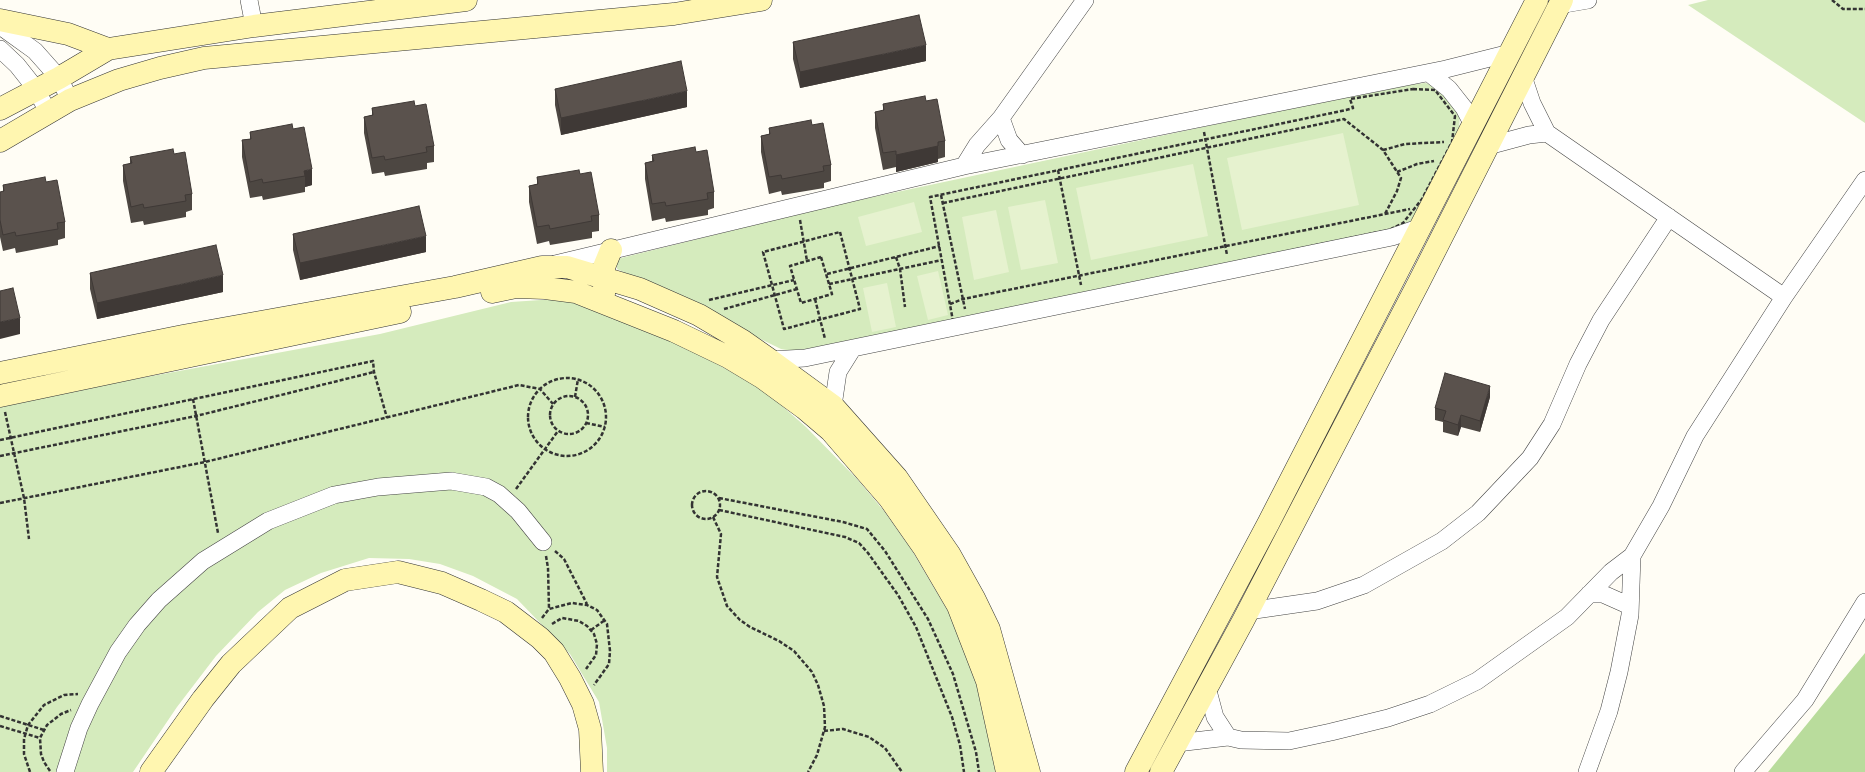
<!DOCTYPE html>
<style>
body{margin:0}
canvas{display:block;background:#fffdf5}
</style>
<canvas width="1865" height="772"></canvas>
<script>
const c = document.querySelector('canvas').getContext('2d');
c.lineJoin = 'round';
function fill(path, color) { c.fillStyle = color; c.fill(path, 'evenodd'); }
const toPath = rows => new Path2D(rows.map(r => 'M' + r).join(''));
function trace(path, color, width, dash) { c.strokeStyle = color; c.lineWidth = width; c.lineCap = dash ? 'butt' : 'round'; c.setLineDash(dash || []); c.stroke(path); }
const green = toPath([
 [1708,0,1865,0,1865,123,1688,5],
 [1425,83,1435,85,1460,113,1459,131,1419,210,1408,224,1391,233,803,353,781,349,617,269,617,259,831,206,1391,87],
 [556,299,600,309,690,349,764,390,806,427,857,479,884,511,911,549,949,613,975,679,991,735,997,772,607,772,607,748,599,702,570,654,517,599,473,576,440,564,409,559,369,558,321,573,285,590,258,612,216,656,177,707,133,772,0,772,0,404,380,334,511,302]
]);
const forest = toPath([
 [1865,653,1865,772,1768,772,1842,681]
]);
const pitch = toPath([
 [1343,133,1359,205,1242,230,1227,158],
 [1193,164,1208,236,1091,260,1076,188],
 [1045,200,1058,263,1021,270,1008,207],
 [914,202,922,232,866,246,858,217],
 [996,210,1009,272,974,280,962,217],
 [938,271,948,315,928,320,917,276],
 [887,283,896,327,872,332,863,288]
]);
const path = toPath([
 [1832,0,1843,9,1865,9],
 [1413,89,1435,90,1455,116,1452,142,1422,199,1403,223,1389,230,953,321,930,197,1346,110,1353,108,1350,99,1413,89],
 [1204,132,1227,255],
 [1383,150,1405,144,1444,142],
 [1058,170,1081,285],
 [1397,172,1417,164,1434,161],
 [941,195,965,309],
 [943,203,1344,119,1383,150,1401,178,1397,191,1385,214],
 [800,220,807,261],
 [840,232,860,309,784,329,763,252,840,232],
 [821,257,832,294,801,303,790,266,821,257],
 [896,257,900,269,905,307],
 [827,274,940,246],
 [829,284,942,260],
 [815,299,825,339],
 [709,300,794,280],
 [950,304,963,299,1410,209],
 [724,309,797,289],
 '528 417a39 39 0 1 1 78 0a39 39 0 1 1-78 0Z',
 '550 415a19 19 0 1 1 38 0a19 19 0 1 1-38 0Z',
 [575,397,578,379],
 [193,399,218,533],
 [5,412,24,498,29,539],
 [586,423,605,427],
 [0,440,373,361,374,372,387,418],
 [0,456,196,416,374,372],
 [516,489,558,431],
 '692 505a14 14 0 1 1 28 0a14 14 0 1 1-28 0Z',
 [719,498,843,522,867,529,885,551,928,619,953,674,976,752,979,772],
 [0,503,205,462,519,385,540,389,553,404],
 [719,510,845,537,859,543,868,553,898,595,916,627,952,717,960,745,964,772],
 [713,517,721,534,717,577,727,606,740,620,750,627,779,641,794,651,812,672,818,685,824,706,825,727,817,755,808,772],
 [555,551,564,559,587,604],
 [546,556,548,568,549,609],
 [542,618,549,609,572,603,587,605,597,610,607,624,610,651,609,664,594,685],
 [552,624,562,618,579,621,587,626,594,634,597,644,596,655,586,669],
 [591,630,605,620],
 [0,716,44,730],
 [0,726,40,738],
 [824,731,843,729,869,737,885,748,902,772],
 [50,771,44,762,41,754,40,738,47,725,61,714,71,710],
 [30,772,24,754,24,739,28,725,44,705,64,695,78,694]
]);
const street = toPath([
 [249,0,254,26],
 [1559,5,1588,0],
 [0,28,3,28,35,51,59,78,70,100],
 [0,49,17,65,36,89,48,112],
 [1429,73,1449,89,1464,108,1473,125],
 [1523,76,1532,103,1547,133,1784,297],
 [1001,118,1009,140,1022,155],
 [1488,146,1529,135,1547,133],
 [964,166,977,145,1001,118,1085,0],
 [555,264,964,166,1446,69,1510,53],
 [770,360,805,358,829,353,1392,237,1421,227],
 [833,406,838,372,853,348],
 [1589,594,1603,594,1630,606],
 [1248,611,1317,601,1364,585,1442,541,1478,513,1530,458,1552,424,1578,364,1601,320,1669,217],
 [1228,737,1241,740,1289,741,1331,732,1388,718,1430,704,1477,681,1567,617,1611,572,1632,556,1661,506,1695,436,1784,297,1865,180],
 [1177,743,1228,737,1215,717,1207,687],
 [65,772,79,728,90,704,118,652,137,625,159,600,203,561,268,521,334,495,378,487,451,481,486,487,499,494,518,511,543,542],
 [1587,772,1609,711,1619,672,1630,615,1632,556],
 [1743,772,1805,700,1865,602]
]);
const secondary = toPath([
 [0,20,68,34,108,49],
 [0,109,59,78,108,49,254,26,466,0],
 [0,141,70,100,119,80,160,68,204,58,674,14,761,0],
 [492,292,516,287,545,288,576,292,674,331,728,357,763,378,804,408,831,431,889,498,924,548,958,606,987,681,1007,772],
 [604,294,604,267,611,250],
 [0,373,183,336,455,287,542,267,567,267,640,289,699,315,743,341,770,360,833,406,897,478,950,555,974,598,989,629,1029,772],
 [0,396,400,312],
 [151,772,203,699,231,664,290,608,345,580,398,572,442,583,481,600,506,612,540,638,554,652,570,678,583,704,590,729,592,772],
 [1136,772,1268,524,1537,0],
 [1161,772,1243,621,1419,282,1562,0]
]);
const wall = toPath([
 [793,42,926,61,800,88,793,59],
 [555,89,687,107,561,135,555,105],
 [926,101,945,141,945,157,938,159,938,162,896,172,896,167,883,170,875,128,875,112,883,111,883,104],
 [415,106,434,146,434,162,427,163,427,169,385,176,384,172,372,174,364,133,364,117,372,115,372,108],
 [812,125,831,165,831,181,824,183,824,188,782,195,781,191,769,194,761,152,761,136,769,134,769,128],
 [293,129,312,185,305,187,305,192,263,200,262,196,250,198,242,157,242,140,250,139,250,132],
 [696,152,714,192,714,208,708,210,708,215,666,222,665,218,652,221,645,179,645,163,652,161,652,155],
 [174,154,192,194,192,210,186,212,186,217,144,225,143,221,131,223,123,181,123,165,130,164,130,157],
 [580,174,599,215,599,231,592,232,592,238,550,245,549,241,537,244,529,202,529,186,537,184,537,177],
 [46,182,65,222,65,238,58,240,58,245,16,253,15,248,3,251,0,237,0,192,3,192,3,185],
 [293,234,426,252,300,280,293,250],
 [90,273,223,292,97,319,90,289],
 [1490,397,1480,432,1461,427,1458,436,1443,432,1443,422,1435,420,1435,408]
]);
const shadedWall = toPath([
 [926,45,926,61,800,88,800,72],
 [687,91,687,107,561,135,561,118],
 [938,146,938,162,896,172,896,155],
 [312,169,312,185,305,187,305,176,304,171],
 [426,236,426,252,300,280,300,263],
 [223,275,223,292,97,319,97,303],
 [20,318,20,334,0,339,0,322],
 [1490,386,1490,397,1480,432,1480,421],
 [1461,415,1461,427,1458,436,1458,425]
]);
const building = toPath([
 [919,15,926,45,800,72,793,42,919,15],
 [681,61,687,91,561,118,555,89,681,61],
 [925,96,926,101,937,99,945,141,938,142,938,146,896,155,896,151,883,153,875,112,884,110,883,104,925,96],
 [414,101,415,106,426,104,434,146,426,147,427,152,385,160,384,156,372,158,364,117,373,115,372,108,414,101],
 [811,120,812,125,823,123,831,165,823,166,824,171,782,179,781,175,769,177,761,136,770,134,769,128,811,120],
 [292,124,293,129,304,127,312,169,304,171,305,176,263,183,262,179,250,182,242,140,251,139,250,132,292,124],
 [695,147,696,152,707,150,714,192,707,193,708,199,666,206,665,202,652,204,645,163,654,161,652,155,695,147],
 [173,149,174,154,185,152,192,194,185,195,186,201,144,208,143,204,131,207,123,165,132,163,130,157,173,149],
 [579,170,580,174,591,172,599,215,591,216,592,221,550,229,549,225,537,227,529,186,538,184,537,177,579,170],
 [45,177,46,182,57,180,65,222,57,223,58,229,16,236,15,232,3,235,0,220,0,192,4,191,3,185,45,177],
 [419,206,426,236,300,263,293,234,419,206],
 [216,245,223,275,97,303,90,273,216,245],
 [13,288,20,318,0,322,0,291,13,288],
 [1445,373,1490,386,1480,421,1461,415,1458,425,1443,420,1446,411,1435,408,1445,373]
]);
fill(green, '#d5ebbd');
fill(forest, '#b9dc9c');
fill(pitch, '#e6f2cf');
trace(street, '#444', 18);
trace(secondary, '#333', 23);
trace(path, '#333', 2.5, [4, 2]);
trace(street, '#fff', 17);
trace(secondary, '#fff6b0', 22);
fill(wall, '#4d4742');
fill(shadedWall, '#3f3936');
fill(building, '#5a524d');
trace(building, '#3f3936', 1);
</script>
